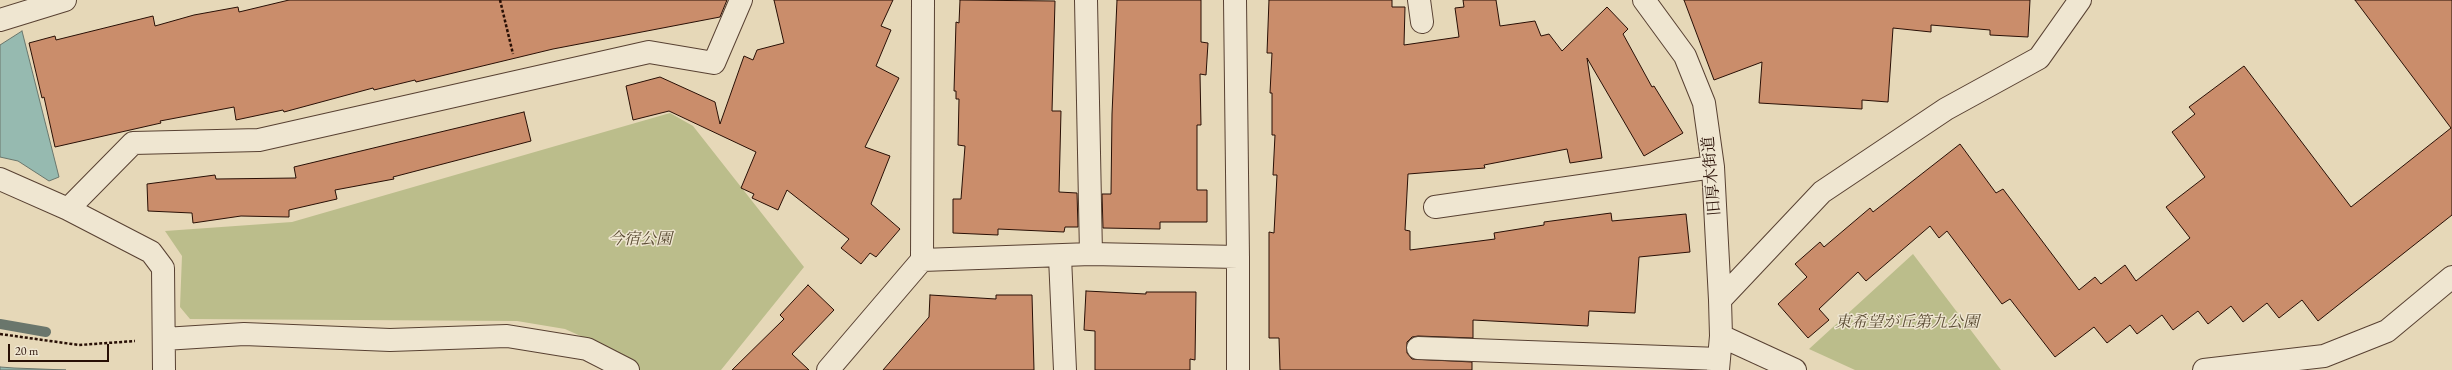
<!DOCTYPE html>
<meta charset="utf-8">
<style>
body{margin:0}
#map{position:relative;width:2452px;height:370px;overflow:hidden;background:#e6d8b8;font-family:"EB Garamond",serif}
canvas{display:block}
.scale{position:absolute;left:8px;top:344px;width:101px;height:18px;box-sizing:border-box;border:2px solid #280f05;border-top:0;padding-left:5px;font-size:12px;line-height:14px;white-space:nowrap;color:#280f05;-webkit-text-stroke:3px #efe6d1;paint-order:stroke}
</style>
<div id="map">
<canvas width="2452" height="370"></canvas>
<div class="scale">20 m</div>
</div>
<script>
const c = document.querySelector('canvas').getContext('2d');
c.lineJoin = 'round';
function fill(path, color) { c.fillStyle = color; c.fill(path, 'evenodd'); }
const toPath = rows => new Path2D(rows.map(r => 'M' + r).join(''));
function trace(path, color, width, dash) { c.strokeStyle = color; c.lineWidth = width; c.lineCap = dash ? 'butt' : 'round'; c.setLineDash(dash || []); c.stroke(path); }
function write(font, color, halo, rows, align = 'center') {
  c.font = font + ' "EB Garamond","Noto Serif JP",serif'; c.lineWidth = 3; c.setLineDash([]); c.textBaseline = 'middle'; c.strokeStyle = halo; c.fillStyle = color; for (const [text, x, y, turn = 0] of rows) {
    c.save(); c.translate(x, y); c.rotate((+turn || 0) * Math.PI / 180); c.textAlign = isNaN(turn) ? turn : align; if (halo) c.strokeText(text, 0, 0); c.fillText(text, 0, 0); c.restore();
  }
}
const green = toPath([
 [670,113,693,126,804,267,721,370,636,370,601,345,565,329,517,321,190,319,180,307,182,256,165,231,292,222],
 [1913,254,2001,370,1855,370,1809,349]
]);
const water = toPath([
 [22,31,59,177,49,181,18,161,0,157,0,45,22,31],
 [0,367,14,368,66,370,0,370,0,367]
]);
const stream = toPath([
 [0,324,46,332]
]);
const building = toPath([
 [289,0,727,0,720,17,553,49,416,82,415,80,374,90,373,88,284,112,283,110,236,120,234,107,160,121,161,123,55,147,44,97,42,98,29,43,55,36,56,40,153,16,155,26,194,15,238,7,239,12,289,0],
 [774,0,893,0,881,26,891,30,876,66,899,78,865,147,890,156,871,204,900,229,876,257,870,253,861,264,841,248,849,239,787,190,778,210,752,198,754,194,741,188,756,152,669,111,633,120,626,86,660,77,715,102,720,124,744,56,753,60,757,50,784,43,774,0],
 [960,0,1055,1,1052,111,1061,111,1059,192,1077,193,1078,227,1065,227,1064,232,998,229,998,235,953,233,953,199,961,199,965,146,958,145,959,99,956,99,956,91,954,91,956,22,959,23,960,0],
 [1117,0,1201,0,1201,42,1208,43,1206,75,1200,74,1201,125,1197,125,1197,190,1207,190,1207,222,1160,222,1160,229,1103,228,1102,194,1111,194,1112,114,1117,0],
 [1269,0,1392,0,1392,7,1405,7,1404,45,1459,37,1455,8,1464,7,1463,0,1496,0,1500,26,1535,21,1541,36,1549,34,1562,51,1607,7,1628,29,1623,34,1652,87,1654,86,1683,133,1644,156,1587,58,1602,158,1570,163,1567,149,1484,165,1485,168,1408,174,1405,230,1410,231,1410,250,1495,239,1494,233,1544,225,1544,222,1611,213,1612,221,1686,214,1690,252,1639,257,1635,313,1589,311,1588,326,1473,320,1473,338,1418,336,1412,337,1407,342,1407,353,1412,359,1472,362,1472,370,1280,370,1279,338,1269,338,1269,232,1274,233,1277,175,1273,175,1275,135,1272,135,1272,93,1270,93,1272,53,1267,53,1269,0],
 [1684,0,2030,0,2028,37,1990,35,1990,30,1931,25,1931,32,1893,28,1888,102,1862,100,1862,109,1759,103,1762,62,1714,80,1684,0],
 [2355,0,2452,0,2452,215,2318,321,2302,300,2279,318,2267,303,2243,322,2231,306,2208,324,2198,311,2173,330,2162,315,2137,334,2130,325,2107,343,2094,327,2055,357,2010,299,2002,304,1947,231,1939,238,1930,226,1866,281,1858,272,1819,309,1829,320,1808,338,1778,304,1807,277,1795,264,1820,242,1824,247,1870,208,1873,212,1960,144,1996,193,2003,189,2079,290,2095,277,2101,284,2125,265,2136,281,2190,238,2166,207,2205,177,2172,132,2195,114,2189,107,2244,66,2351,207,2451,128,2355,0],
 [524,112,531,141,393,177,394,179,335,190,337,199,289,210,289,217,241,216,193,223,192,213,148,211,147,184,215,175,216,179,296,178,294,167,524,112],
 [808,285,834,310,792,354,809,370,732,370,784,319,780,315,808,285],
 [1086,291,1146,294,1146,292,1196,292,1195,360,1190,359,1190,370,1095,370,1095,331,1084,330,1086,291],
 [930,295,996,299,996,295,1032,295,1034,370,883,370,929,317,930,295]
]);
const path = toPath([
 [500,0,513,54],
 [0,334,79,345,135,341]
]);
const minor = toPath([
 [1086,0,1091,254],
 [1235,0,1238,257],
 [1419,0,1422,22],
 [1644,0,1685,56,1704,103,1713,167,1720,300,1721,336,1718,370],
 [0,20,65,0],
 [0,179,68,209,151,252,163,268,164,370],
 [1435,207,1713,167],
 [68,209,133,143,259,140,649,52,714,63,741,0],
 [1060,257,1065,370],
 [922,260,923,0],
 [1720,300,1822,192,1946,109,2039,58,2080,0],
 [1721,336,1795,370],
 [164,339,244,334,390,340,507,336,587,349,628,370],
 [1418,348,1719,359],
 [828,370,922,260,1091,254,1238,257,1238,370],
 [2204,370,2324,356,2387,331,2452,277]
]);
const streetNames = [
 ["旧厚木街道",1712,176,-95]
];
const parkNames = [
 ["今宿公園",640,240],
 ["東希望が丘第九公園",1907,323]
];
fill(green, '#bbbd8b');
fill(water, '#96bab0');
trace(water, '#6a766c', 1);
trace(stream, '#6a766c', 10);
fill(building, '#ca8d6b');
trace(building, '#280f05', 1);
trace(minor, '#584132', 24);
trace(path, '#280f05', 2.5, [3, 2]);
trace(minor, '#efe6d1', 22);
write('16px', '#280f05', '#efe6d1', streetNames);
write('italic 16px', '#5b4c34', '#efe6d1', parkNames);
</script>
